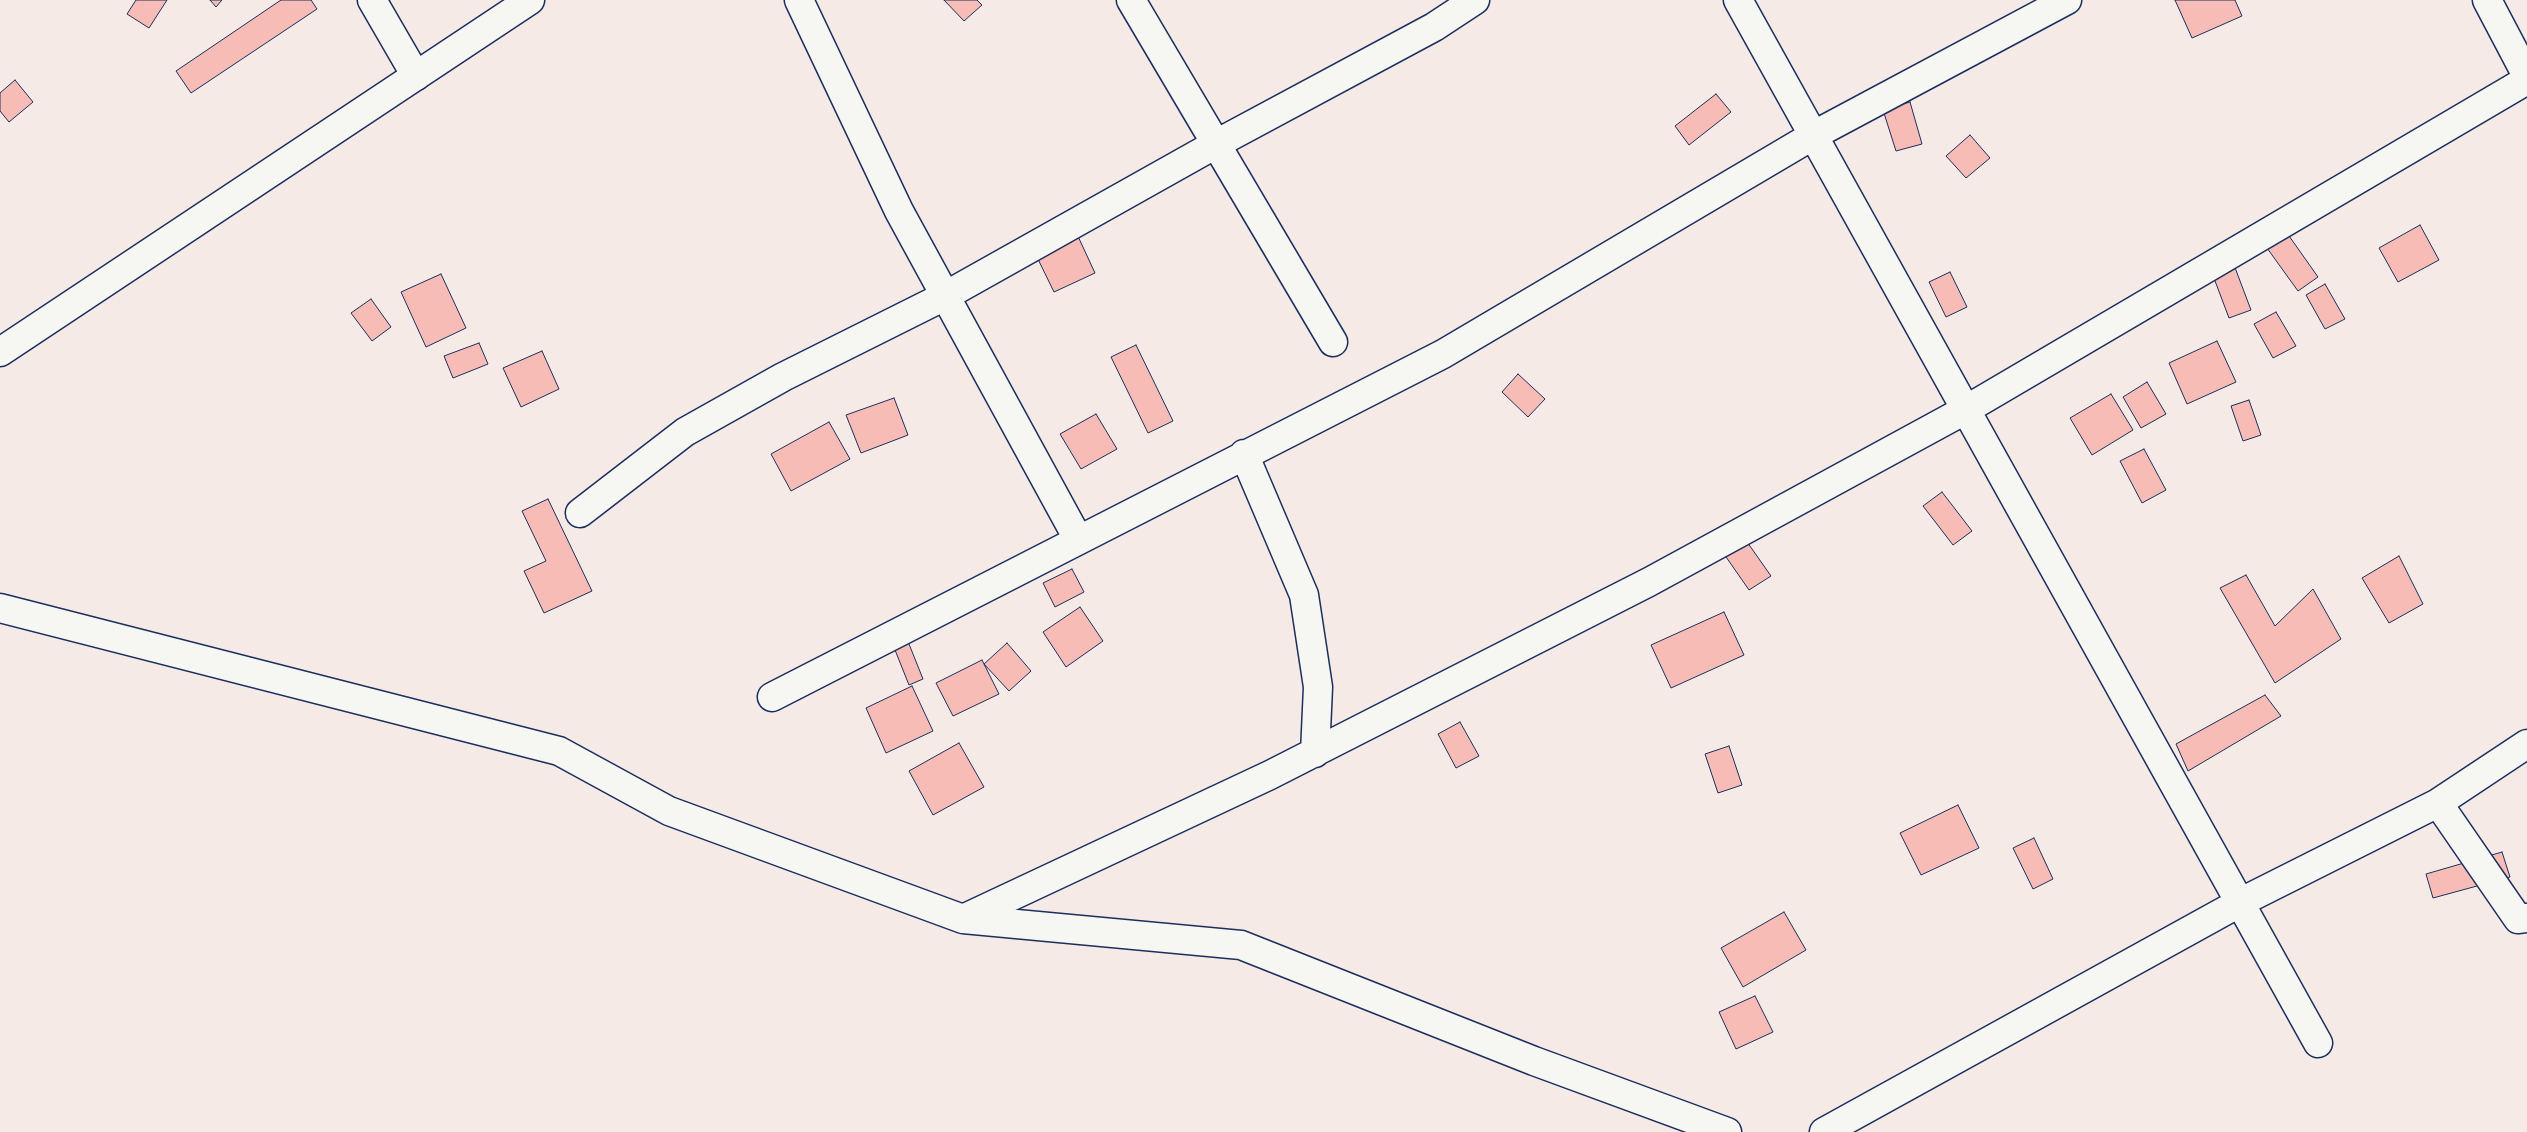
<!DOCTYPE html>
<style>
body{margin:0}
canvas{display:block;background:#f6eae6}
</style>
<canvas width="2527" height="1132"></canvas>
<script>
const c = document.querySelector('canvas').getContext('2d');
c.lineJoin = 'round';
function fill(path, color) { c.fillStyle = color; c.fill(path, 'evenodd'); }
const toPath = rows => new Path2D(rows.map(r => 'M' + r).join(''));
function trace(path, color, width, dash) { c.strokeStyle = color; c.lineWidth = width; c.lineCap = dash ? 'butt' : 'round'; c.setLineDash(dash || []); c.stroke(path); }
const building = toPath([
 [136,0,167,0,149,28,127,14,136,0],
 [210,0,222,0,216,7,210,0],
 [281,0,311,0,317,9,191,93,176,71,281,0],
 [944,0,977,0,982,5,964,21,944,0],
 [2175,0,2235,0,2242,16,2192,38,2175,0],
 [15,80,33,102,9,122,0,111,0,93,15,80],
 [1716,94,1731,112,1689,145,1675,126,1716,94],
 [1910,102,1922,144,1896,151,1883,110,1910,102],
 [1970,135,1990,158,1966,178,1946,156,1970,135],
 [2420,225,2439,260,2398,282,2379,248,2420,225],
 [1076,232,1095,273,1054,292,1034,251,1076,232],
 [2287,233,2318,277,2298,291,2267,248,2287,233],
 [2234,265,2251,310,2229,318,2212,273,2234,265],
 [1950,272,1967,307,1946,317,1929,282,1950,272],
 [441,274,466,328,426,347,401,292,441,274],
 [2325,284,2345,319,2325,329,2306,295,2325,284],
 [371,299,391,327,372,341,351,313,371,299],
 [2276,312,2296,346,2273,358,2254,324,2276,312],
 [2217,341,2236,382,2187,404,2169,363,2217,341],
 [479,343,488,364,453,378,444,356,479,343],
 [1136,345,1173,421,1148,433,1111,357,1136,345],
 [542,351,559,389,521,407,503,368,542,351],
 [1518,374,1545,399,1528,417,1502,392,1518,374],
 [2147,382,2166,414,2141,428,2123,397,2147,382],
 [2111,394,2133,430,2092,455,2070,418,2111,394],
 [894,398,908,435,861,453,846,415,894,398],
 [2249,400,2261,435,2243,441,2231,406,2249,400],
 [1096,414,1117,449,1081,469,1060,434,1096,414],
 [829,422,850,459,791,491,771,454,829,422],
 [2144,449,2166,490,2142,503,2120,461,2144,449],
 [1942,492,1972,531,1953,545,1923,506,1942,492],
 [548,499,592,591,544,613,524,571,546,561,522,511,548,499],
 [1745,539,1771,576,1749,590,1724,554,1745,539],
 [2399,556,2423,604,2389,623,2362,578,2399,556],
 [1072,569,1084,592,1055,607,1043,583,1072,569],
 [2246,575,2275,626,2313,589,2341,639,2275,683,2220,588,2246,575],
 [1080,607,1103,641,1066,667,1043,632,1080,607],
 [1724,612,1744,655,1671,688,1651,645,1724,612],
 [907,639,923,679,909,685,893,645,907,639],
 [1007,643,1031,671,1009,691,984,664,1007,643],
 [982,660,999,694,953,716,936,683,982,660],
 [912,686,933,731,886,753,866,708,912,686],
 [2265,695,2281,716,2188,771,2176,744,2265,695],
 [1460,722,1479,756,1456,768,1438,734,1460,722],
 [959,743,984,787,933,815,909,771,959,743],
 [1729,746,1742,785,1718,793,1705,754,1729,746],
 [1958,805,1979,848,1921,875,1900,833,1958,805],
 [2034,838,2053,879,2033,889,2013,848,2034,838],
 [2502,852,2510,877,2433,898,2426,874,2502,852],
 [1784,912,1806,950,1743,987,1721,948,1784,912],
 [1755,996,1773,1032,1736,1049,1719,1012,1755,996]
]);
const minor = toPath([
 [372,0,416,76],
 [799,0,899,211,1078,539],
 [1131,0,1333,342],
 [1738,0,2318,1043],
 [2487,0,2527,76],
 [1244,454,1304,595,1318,687,1315,753],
 [580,513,685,432,783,377,945,296,1216,144,1434,27,1475,0],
 [0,608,559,751,669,811,963,919,1241,945,1534,1061,1727,1132],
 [772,697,1443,354,1814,135,2067,0],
 [2438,803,2518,919,2527,918],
 [963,919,1270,775,1649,582,1967,409,2527,80],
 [1824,1132,2241,902,2438,803,2527,744]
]);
const tertiary = toPath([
 [0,352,530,0]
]);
fill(building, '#f8bcb6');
trace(building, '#1b2f5e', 1);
trace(minor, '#1b2f5e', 31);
trace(tertiary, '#1b2f5e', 31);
trace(minor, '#f6f6f2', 28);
trace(tertiary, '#f6f6f2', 28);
</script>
